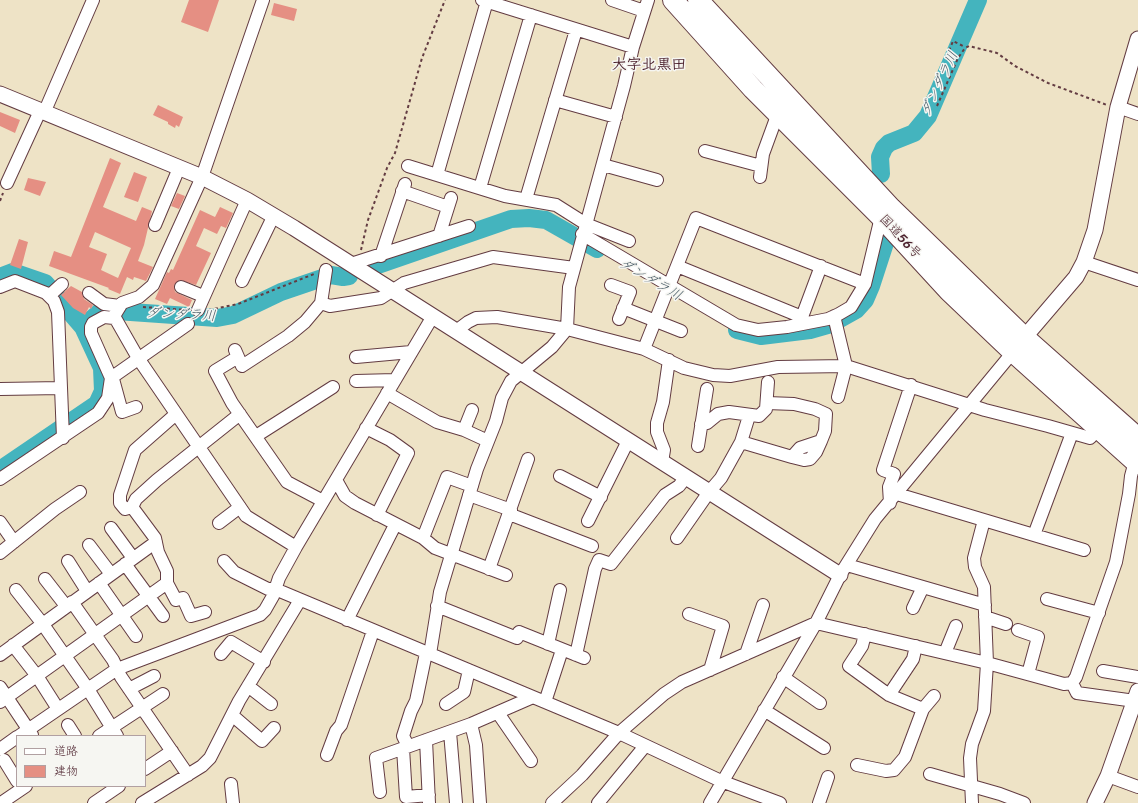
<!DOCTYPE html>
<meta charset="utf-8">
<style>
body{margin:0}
#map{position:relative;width:1138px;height:803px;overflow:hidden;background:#eee3c6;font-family:Sriracha,"Klee One",sans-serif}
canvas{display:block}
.legend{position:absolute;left:16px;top:735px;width:130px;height:52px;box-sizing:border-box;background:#f6f6f2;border:1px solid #b1a0a2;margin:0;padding:5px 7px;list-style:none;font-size:12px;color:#4a1f2b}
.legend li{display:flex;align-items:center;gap:8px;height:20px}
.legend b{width:20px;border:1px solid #b1a0a2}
</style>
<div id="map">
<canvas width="1138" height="803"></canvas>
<ul class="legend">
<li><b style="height:5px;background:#fff"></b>道路</li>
<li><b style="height:11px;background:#e58f83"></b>建物</li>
</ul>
</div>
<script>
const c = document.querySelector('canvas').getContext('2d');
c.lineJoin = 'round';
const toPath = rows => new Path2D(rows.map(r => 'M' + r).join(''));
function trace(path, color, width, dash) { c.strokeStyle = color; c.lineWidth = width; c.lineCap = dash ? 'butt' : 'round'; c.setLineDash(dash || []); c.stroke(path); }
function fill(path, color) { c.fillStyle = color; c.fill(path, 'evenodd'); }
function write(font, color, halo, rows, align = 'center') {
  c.font = font + ' Sriracha,"Klee One",sans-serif'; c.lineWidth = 3; c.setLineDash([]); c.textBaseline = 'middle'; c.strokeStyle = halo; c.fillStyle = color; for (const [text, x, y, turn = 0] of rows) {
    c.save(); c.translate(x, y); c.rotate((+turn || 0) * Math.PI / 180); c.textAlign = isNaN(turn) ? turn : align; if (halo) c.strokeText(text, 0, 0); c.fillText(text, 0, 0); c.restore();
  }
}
const river = toPath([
 [881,174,880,157,884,148,889,143,914,133,928,116,978,0],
 [375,266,511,219,529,218,546,220,597,249],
 [0,277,13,272,45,283,83,327],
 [737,330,761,336,810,330,831,324,856,310,865,300,871,286,885,243],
 [0,470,97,404,103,391,102,368,83,327,102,310,217,318,233,315,281,292,331,275,343,277,349,276]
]);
const building = toPath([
 [189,0,219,0,208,32,181,22],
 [274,3,297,9,294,21,271,15],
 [158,105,183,117,179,127,176,125,175,128,168,124,168,122,153,115],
 [0,112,20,120,15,133,0,126],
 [110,158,121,163,103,207,136,221,142,207,152,211,144,245,138,261,153,267,146,281,134,277,133,280,127,277,120,294,108,289,109,288,49,266,54,251,71,257],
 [95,232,131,248,118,278,101,270,107,254,89,247],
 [134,172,147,177,138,202,124,197],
 [28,178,46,182,40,196,24,190],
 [177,193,185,196,179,209,171,206],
 [220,207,233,213,226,228,221,226,217,234,204,228,196,246,211,253,196,285,180,280,174,285,175,292,192,300,189,307,170,298,167,304,155,299,167,272,169,273,171,269,173,270,200,210,215,217],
 [19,239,28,242,21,269,10,265],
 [71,286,82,292,84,299,93,305,91,309,89,307,85,315,73,308,61,295]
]);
const path = toPath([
 [947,56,953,41,965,47],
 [937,106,958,58,965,48,969,46,997,53,1015,66,1048,83,1107,105],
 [0,201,3,193],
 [361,250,368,220,387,168,395,153,422,58,445,0],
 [143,307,188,310],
 [209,310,238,304,314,274]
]);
const minor = toPath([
 [263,0,202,177,153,285,139,297,122,303,114,316,138,358,246,516,296,547],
 [482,0,633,47],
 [612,0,644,11],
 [555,100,616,117],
 [1118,107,1138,114],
 [44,113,93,0],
 [705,151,761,166],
 [603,165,657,180],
 [408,166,505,196,556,205,586,224,629,241],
 [437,175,487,1],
 [760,177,763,154,778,113],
 [7,183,40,111],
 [480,188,531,15],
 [402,191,448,207],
 [526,199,576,30],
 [155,225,179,168],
 [582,234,736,325,758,330,787,327,828,319,839,314,851,307,865,284,881,217,883,215],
 [439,236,451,198],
 [381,256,405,184],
 [1084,262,1138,280],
 [351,264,469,226],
 [677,266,802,317,821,266],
 [242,281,274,215],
 [611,285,630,292,619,319],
 [0,287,15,281,46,293,54,301,58,312,63,438],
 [181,287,203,296],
 [89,293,104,304,120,306],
 [50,295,62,284],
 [321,303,326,270],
 [623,308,681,331],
 [198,310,247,200],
 [834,316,846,366,838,397],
 [456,331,468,322,476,318,497,317,567,329,644,349,684,368,713,375,730,376,778,367,846,366,985,410,1048,426,1090,438,1103,424],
 [644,349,696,218,865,284],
 [235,350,242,366,288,336,305,322,321,303,330,306,381,298,404,283,493,257,574,268],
 [238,357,215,371,232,403,287,482,323,501],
 [356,357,411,352],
 [111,378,91,333,91,327,93,323,104,317,114,318],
 [113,379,122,412,136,407],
 [356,381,395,380],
 [0,389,61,388],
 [387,393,437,422,464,430,488,441],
 [176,414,135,450,120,495,120,503,125,509,132,507,136,499,157,480,240,414],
 [701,424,707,423,718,414,729,412,759,416,766,409,768,382],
 [366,428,390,440,408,453,377,515],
 [464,430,472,410],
 [256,436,333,387],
 [741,442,792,457,800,448,821,441,825,431,826,414,815,409,794,404,767,403],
 [698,446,707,389],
 [792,457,804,460,810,459,816,452,821,441],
 [662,462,664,450,657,432,657,423,663,402,669,360],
 [560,476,601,497],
 [0,479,98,413,108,398,111,378,188,324],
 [336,480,345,496,355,503,423,538,435,548,506,575],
 [897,494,1084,550],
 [469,495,511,510],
 [890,503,889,487,894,474,883,470,911,385],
 [132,507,155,538,158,552,167,571,167,583,176,600,183,598,191,616,205,612],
 [509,514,592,546],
 [588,521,628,441],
 [0,522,14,542],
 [219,523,240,507],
 [111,528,133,558],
 [1034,535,1072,433],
 [423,538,447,477,472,486],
 [677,538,709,492,721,478,741,442,749,416],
 [89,545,111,574],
 [0,553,55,509,80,492],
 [68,561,87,591],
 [224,561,234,572,268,589,275,589,619,733,721,781,780,803],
 [125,564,163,616],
 [847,565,985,605],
 [489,569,528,459],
 [45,579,66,606],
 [99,583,136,636],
 [16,590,42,623,88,689],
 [1047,599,1099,613],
 [72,602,113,660,121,677,188,775],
 [437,606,517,638,519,632,584,658],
 [913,608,923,587],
 [689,614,723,626,710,670],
 [985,617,1006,624],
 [347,620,395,525],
 [1018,630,1038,637,1028,674],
 [865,634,862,646,849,666,889,695,923,709],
 [548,644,560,590],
 [13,645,37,676,58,709],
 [945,653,956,626],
 [221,654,231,642,264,662],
 [430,654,440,592,477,469,496,421,502,398,511,381,552,347,567,329,569,287,624,86,633,47,648,0],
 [746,654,763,605],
 [0,655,156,542],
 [576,655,595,569,599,560,611,564,665,495,679,486,686,477],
 [1103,671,1138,677],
 [783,677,820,703],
 [1072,683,1077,693,1135,701],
 [248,686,271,704],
 [0,687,32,735],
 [129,689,154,676],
 [91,694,117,736],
 [889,695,913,659,916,646],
 [0,702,167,583],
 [545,702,562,650],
 [446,704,464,692,469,670],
 [764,710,824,748],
 [498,713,531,761],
 [232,715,262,741,274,728],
 [471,724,476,745,480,803],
 [68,725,75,736],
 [450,732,456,803],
 [19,736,117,669,260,615,265,610,273,596,279,578,296,547,433,316],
 [99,736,163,694],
 [426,740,429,803],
 [408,746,403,736,411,711,416,701,426,653],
 [403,748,406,797,429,795],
 [0,749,17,737],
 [327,755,336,731,341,725,373,631],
 [4,760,17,781],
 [857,765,886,771,894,770,905,757,923,709,934,696],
 [145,769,172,751],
 [930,774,1000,794,1024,803],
 [1108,776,1138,787],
 [231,784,233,803],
 [380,792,376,758,471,724,533,697],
 [1,803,26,786],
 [94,803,119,786],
 [142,803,202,766,210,758,239,701,300,600],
 [552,803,582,775,619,733,664,694,682,682,816,623,987,663,1064,684,1072,683,1076,677,1116,562,1129,494,1131,476,1138,450],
 [598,803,645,746],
 [710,803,816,623,840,575,875,519,1013,352],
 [819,803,828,777],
 [972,803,970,758,972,744,984,711,987,663,984,587,975,567,974,558,984,520]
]);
const tertiary = toPath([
 [0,94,202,177,247,200,294,228,840,575],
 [1017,346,1076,277,1084,262,1095,230,1118,107,1138,39],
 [1095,803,1108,776,1138,691]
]);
const trunk = toPath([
 [673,0,753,89,881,217,949,291,1013,352,1138,464],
 [698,0,891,208,1024,337,1138,438]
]);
const streetNames = [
 ["国道56号",900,237,47]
];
const waterNames = [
 ["ダンダラ川",940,84,-65],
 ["ダンダラ川",650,280,30],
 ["ダンダラ川",181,315,3]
];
const quarterNames = [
 ["大字北黒田",649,65]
];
trace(river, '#44b4be', 18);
fill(building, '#e58f83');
trace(minor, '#633c42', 14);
trace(tertiary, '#633c42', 17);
trace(trunk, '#633c42', 22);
trace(path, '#633c42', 2, [3, 3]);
trace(minor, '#fff', 12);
trace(tertiary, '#fff', 15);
trace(trunk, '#fff', 20);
write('13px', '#4a1f2b', '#f6f6f2', streetNames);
write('italic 14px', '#485b66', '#f6f6f2', waterNames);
write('bold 15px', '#4a1f2b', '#f6f6f2', quarterNames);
</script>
